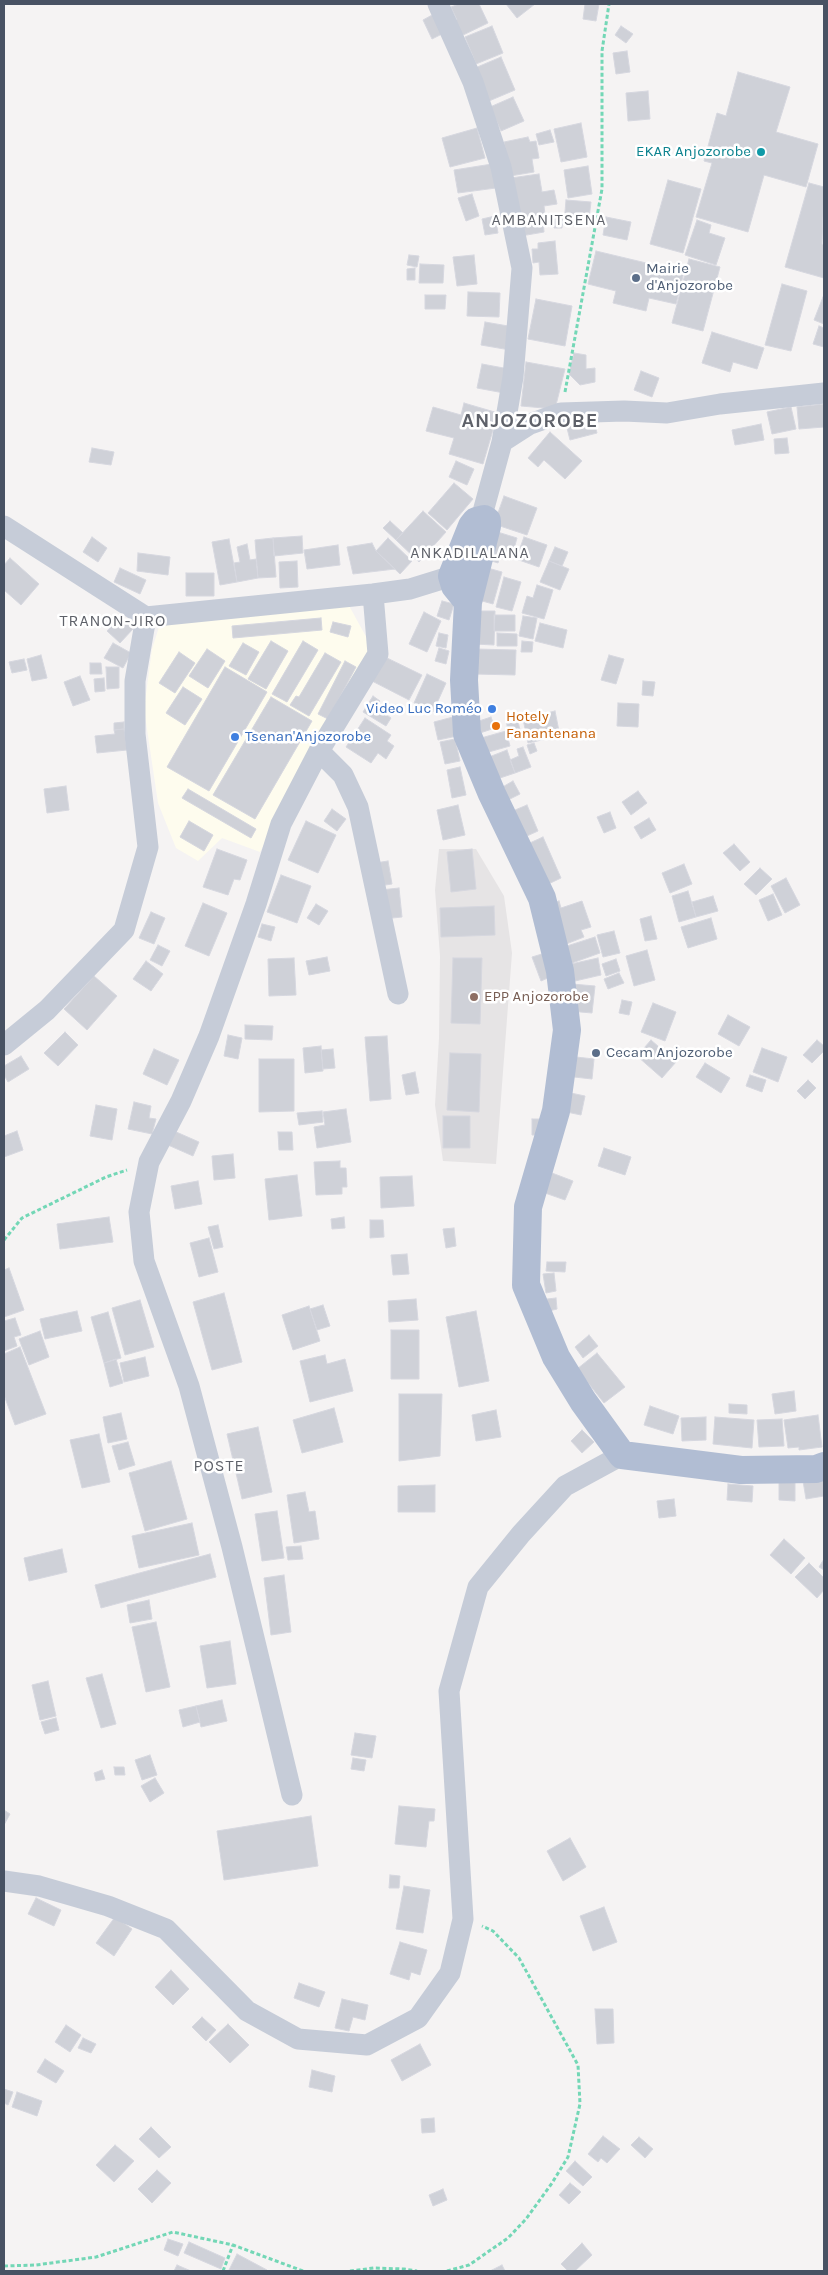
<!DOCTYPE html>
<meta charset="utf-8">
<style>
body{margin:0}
#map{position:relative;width:828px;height:2275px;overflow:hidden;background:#f5f3f3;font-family:Karla,sans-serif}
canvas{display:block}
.frame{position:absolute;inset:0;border:5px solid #485263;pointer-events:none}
</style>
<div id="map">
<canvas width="828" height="2275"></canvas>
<div class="frame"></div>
</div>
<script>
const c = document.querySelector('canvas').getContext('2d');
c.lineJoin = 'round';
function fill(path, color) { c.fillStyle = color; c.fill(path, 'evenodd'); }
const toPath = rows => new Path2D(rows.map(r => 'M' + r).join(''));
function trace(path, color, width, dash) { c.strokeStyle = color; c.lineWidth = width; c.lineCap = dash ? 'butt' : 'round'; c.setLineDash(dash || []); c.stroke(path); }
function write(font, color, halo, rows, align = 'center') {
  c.font = font + ' Karla,sans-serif'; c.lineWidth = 5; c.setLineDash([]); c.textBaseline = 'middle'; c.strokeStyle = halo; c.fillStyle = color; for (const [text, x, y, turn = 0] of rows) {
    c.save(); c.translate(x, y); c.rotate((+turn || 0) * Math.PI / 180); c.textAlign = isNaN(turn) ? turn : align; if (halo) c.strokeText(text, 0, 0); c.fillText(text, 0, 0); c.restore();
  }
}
const commercial = toPath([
 [347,602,375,653,307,764,260,852,222,838,198,861,176,848,158,803,144,709,152,649,161,621]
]);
const education = toPath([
 [439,849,476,849,504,896,512,953,496,1164,443,1161,435,1105,439,1038,440,956,435,890]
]);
const building = toPath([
 [459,4,479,4,488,23,459,37,451,22,457,20,451,7,459,4],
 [506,4,535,4,517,18,506,4],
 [585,4,599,4,596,21,583,19,585,4],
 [434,14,444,33,432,39,423,20,434,14],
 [492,26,503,53,476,64,465,37,492,26],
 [621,26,633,34,626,43,615,35,621,26],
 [627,51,630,72,616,74,613,53,627,51],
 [501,57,515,90,489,101,475,68,501,57],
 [738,72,790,87,776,132,818,144,806,187,764,175,748,232,696,217,712,163,704,161,717,113,726,116,738,72],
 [648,91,650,119,628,121,626,93,648,91],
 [513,97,524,121,501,131,490,107,513,97],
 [581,123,587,157,561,162,554,129,581,123],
 [477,128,485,158,450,167,442,138,477,128],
 [550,130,554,142,539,145,536,134,550,130],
 [528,137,530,142,536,141,539,158,532,159,534,172,510,176,504,142,528,137],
 [492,164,496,188,458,193,454,170,492,164],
 [588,166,592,194,568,198,564,170,588,166],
 [539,174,542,192,554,190,557,204,544,206,545,214,517,218,511,178,539,174],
 [668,180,701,189,683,253,650,244,668,180],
 [809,183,824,187,822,244,824,245,824,278,785,267,809,183],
 [472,194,479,216,466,221,458,198,472,194],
 [566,200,591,202,588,227,564,224,566,200],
 [495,216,498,233,485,235,482,219,495,216],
 [555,217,563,218,562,228,554,228,555,217],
 [606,217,631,222,627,240,603,235,606,217],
 [543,219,544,232,521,236,519,223,543,219],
 [697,220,711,225,709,233,725,238,716,265,685,255,697,220],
 [555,241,558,274,540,275,539,262,533,263,532,249,538,249,538,243,555,241],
 [596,251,684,272,676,304,649,298,646,311,613,303,616,291,588,284,596,251],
 [409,255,419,256,417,267,407,265,409,255],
 [474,255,477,284,457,286,453,257,474,255],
 [689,259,720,267,703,331,672,323,689,259],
 [420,264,444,265,443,283,419,283,420,264],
 [415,268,415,280,407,280,407,269,415,268],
 [782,284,807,291,791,351,765,345,782,284],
 [468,292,500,293,499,317,467,316,468,292],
 [425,295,446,295,445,309,425,309,425,295],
 [823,297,824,297,824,324,814,320,823,297],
 [536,299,572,306,565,346,528,339,536,299],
 [485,322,514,327,510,350,481,345,485,322],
 [819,326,824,328,824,347,813,344,819,326],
 [712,332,764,348,757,369,733,362,730,372,702,363,712,332],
 [574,353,586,355,586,369,595,368,595,382,580,385,569,374,574,353],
 [526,362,565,369,555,409,521,406,526,362],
 [482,364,509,369,504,393,477,388,482,364],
 [641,371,659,378,652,397,634,390,641,371],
 [464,403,498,413,483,464,449,454,454,438,426,431,433,407,461,415,464,403],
 [824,404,824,427,799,429,797,407,824,404],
 [791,407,796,429,772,434,767,412,791,407],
 [593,417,597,433,570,440,566,424,593,417],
 [761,424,764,440,735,445,732,430,761,424],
 [550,432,582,461,565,479,544,460,538,467,528,458,550,432],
 [787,438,789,453,775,454,774,439,787,438],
 [92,448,114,452,111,465,89,462,92,448],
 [456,461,474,469,467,485,449,477,456,461],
 [454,483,473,499,447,530,428,513,454,483],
 [504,496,537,508,527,535,494,524,504,496],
 [423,511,446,532,419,562,396,540,423,511],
 [390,521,403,533,396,540,383,528,390,521],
 [491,530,517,538,511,560,500,556,498,563,482,558,491,530],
 [302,536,303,553,274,556,273,538,302,536],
 [92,537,107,548,98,562,83,552,92,537],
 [524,537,547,545,539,567,516,559,524,537],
 [273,538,276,577,258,578,255,540,273,538],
 [388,538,412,561,400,574,376,551,388,538],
 [229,539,237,582,220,585,212,542,229,539],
 [372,543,376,551,395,569,353,574,347,547,372,543],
 [247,544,250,560,256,559,258,578,237,582,234,563,240,562,237,547,247,544],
 [338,545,340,565,307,569,304,550,338,545],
 [555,547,568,552,562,566,549,561,555,547],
 [138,553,170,557,168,575,137,571,138,553],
 [10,558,39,584,21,605,4,590,4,565,10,558],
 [297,561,298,587,280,588,279,562,297,561],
 [549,561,569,569,560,590,540,582,549,561],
 [484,567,502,572,493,604,475,599,484,567],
 [120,568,146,580,140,594,114,582,120,568],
 [186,573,214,573,214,596,186,596,186,573],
 [504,577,521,582,512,611,496,607,504,577],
 [537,585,553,590,544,619,522,613,527,596,533,598,537,585],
 [442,601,454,604,449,620,437,616,442,601],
 [474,611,495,611,494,645,474,644,474,611],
 [424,612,441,621,427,652,409,644,424,612],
 [494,615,515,615,515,631,494,631,494,615],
 [523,616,537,618,533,639,519,636,523,616],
 [120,617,133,629,120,643,107,631,120,617],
 [321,618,322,630,233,638,232,626,321,618],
 [333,622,351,626,348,637,330,632,333,622],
 [540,623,567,630,563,648,535,641,540,623],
 [439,633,448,635,446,648,436,646,439,633],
 [497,633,517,634,517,646,497,646,497,633],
 [271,641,288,651,266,689,248,679,271,641],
 [303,641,318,650,287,702,272,694,303,641],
 [522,641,533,642,532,652,521,652,522,641],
 [113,643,131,653,123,668,104,658,113,643],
 [243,643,259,652,246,675,229,666,243,643],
 [439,648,449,651,446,664,435,661,439,648],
 [207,649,225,661,208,688,189,676,207,649],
 [475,649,516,650,515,675,474,674,475,649],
 [179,652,195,663,175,693,159,683,179,652],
 [325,653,341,662,309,716,290,705,296,696,299,697,325,653],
 [41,655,47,678,32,681,27,659,41,655],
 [609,655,624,659,616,684,601,680,609,655],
 [385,657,422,675,409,700,372,681,385,657],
 [24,659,27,670,12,673,9,662,24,659],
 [345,661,356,667,328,719,318,714,345,661],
 [90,663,101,663,102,674,90,674,90,663],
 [106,667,119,667,119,688,107,689,106,667],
 [225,667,267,692,209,791,167,767,225,667],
 [427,674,446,683,433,712,414,703,427,674],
 [80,676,90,700,73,706,64,682,80,676],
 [104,678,105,691,95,692,94,679,104,678],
 [643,681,655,682,653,696,642,695,643,681],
 [183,687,202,699,185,725,166,713,183,687],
 [373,696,380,701,375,707,391,718,386,726,363,712,373,696],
 [271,697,312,721,255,819,213,795,271,697],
 [618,703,639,704,638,727,617,726,618,703],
 [555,711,560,736,528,743,523,719,555,711],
 [453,717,457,736,438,740,434,722,453,717],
 [491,717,495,728,480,733,476,722,491,717],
 [517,717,520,730,508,732,506,719,517,717],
 [365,718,391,735,387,741,394,746,386,759,378,753,371,763,346,747,365,718],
 [124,722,124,729,114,730,114,723,124,722],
 [124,729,127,750,97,753,95,736,115,734,114,730,124,729],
 [506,731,510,746,485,753,481,738,506,731],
 [455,739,460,761,445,764,440,742,455,739],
 [534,743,537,751,530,754,527,745,534,743],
 [523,747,531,767,515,773,510,760,519,756,517,749,523,747],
 [507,750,515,773,497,779,489,757,507,750],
 [460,767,466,795,452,798,447,770,460,767],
 [513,781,520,794,506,801,499,789,513,781],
 [66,786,69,810,47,813,44,789,66,786],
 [188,789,256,829,251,838,182,798,188,789],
 [638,791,647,803,631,815,622,802,638,791],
 [458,805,465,835,443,840,437,810,458,805],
 [527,805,538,831,518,840,508,813,527,805],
 [332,809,346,819,337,831,324,821,332,809],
 [610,812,616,828,604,833,597,817,610,812],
 [649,818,656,830,641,839,634,827,649,818],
 [189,821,213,835,204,851,180,837,189,821],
 [306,821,336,835,318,873,288,860,306,821],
 [543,837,561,878,540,888,521,847,543,837],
 [734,844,750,862,740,871,723,853,734,844],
 [217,849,247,860,240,880,234,879,228,895,203,887,217,849],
 [472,849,476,889,451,892,447,852,472,849],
 [388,861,392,884,379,886,375,863,388,861],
 [684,864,692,884,670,893,662,873,684,864],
 [760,868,772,879,756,895,744,884,760,868],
 [281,875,311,886,297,923,267,912,281,875],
 [786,878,800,905,785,913,771,886,786,878],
 [399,888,402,917,383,919,380,890,399,888],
 [688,891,696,917,679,922,672,896,688,891],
 [773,894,782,915,768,921,759,900,773,894],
 [713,896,718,911,696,917,692,902,713,896],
 [559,901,561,908,582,901,591,927,581,930,584,937,561,946,546,906,559,901],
 [203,903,227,913,209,956,185,946,203,903],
 [316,904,328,911,319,925,307,918,316,904],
 [494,906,495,935,441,937,440,908,494,906],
 [151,912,165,918,154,944,139,938,151,912],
 [651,916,657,939,645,941,640,919,651,916],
 [711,918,717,939,688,948,681,927,711,918],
 [262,924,275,927,271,941,258,937,262,924],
 [614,931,620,953,603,957,597,935,614,931],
 [595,937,600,953,572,963,567,946,595,937],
 [158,945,170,951,162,966,150,960,158,945],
 [647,950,655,980,634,986,626,956,647,950],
 [542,954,550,977,541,981,532,957,542,954],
 [327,957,330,971,309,975,306,961,327,957],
 [294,958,296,995,269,996,268,959,294,958],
 [453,958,482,958,480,1024,451,1023,453,958],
 [598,958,601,975,575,981,571,964,598,958],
 [616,959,620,971,606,976,602,964,616,959],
 [146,961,163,974,151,991,133,979,146,961],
 [619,973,624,983,608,989,604,979,619,973],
 [94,976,117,996,87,1030,64,1009,94,976],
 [572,984,595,986,592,1013,569,1011,572,984],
 [622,1000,632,1002,629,1015,619,1013,622,1000],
 [653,1003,676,1012,665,1041,641,1032,653,1003],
 [728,1015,750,1027,739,1046,718,1034,728,1015],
 [245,1025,273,1026,272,1040,245,1039,245,1025],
 [65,1032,78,1045,58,1066,44,1053,65,1032],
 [228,1035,242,1038,238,1059,224,1056,228,1035],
 [387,1036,391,1099,370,1101,365,1037,387,1036],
 [651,1040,676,1062,662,1078,637,1056,651,1040],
 [817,1040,824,1046,824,1051,812,1063,803,1055,817,1040],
 [321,1046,323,1071,305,1073,303,1048,321,1046],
 [762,1048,787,1057,778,1082,753,1072,762,1048],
 [154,1049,179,1060,167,1085,143,1074,154,1049],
 [333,1049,335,1068,323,1069,321,1050,333,1049],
 [450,1053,481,1054,479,1112,447,1110,450,1053],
 [21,1056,29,1069,8,1082,4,1075,4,1066,21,1056],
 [567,1056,594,1059,592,1079,565,1076,567,1056],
 [259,1059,294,1059,294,1111,259,1112,259,1059],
 [705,1063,730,1078,721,1093,696,1077,705,1063],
 [415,1072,419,1093,406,1095,402,1075,415,1072],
 [750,1075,766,1080,762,1092,746,1086,750,1075],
 [808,1080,816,1088,805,1099,797,1091,808,1080],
 [566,1092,585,1096,581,1115,562,1111,566,1092],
 [134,1102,151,1106,149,1118,156,1119,152,1134,128,1129,134,1102],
 [96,1105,117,1109,112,1140,90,1136,96,1105],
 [346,1109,351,1142,317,1148,314,1127,325,1125,323,1112,346,1109],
 [322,1111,323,1122,299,1125,297,1113,322,1111],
 [443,1116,470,1116,470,1148,443,1148,443,1116],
 [532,1119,542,1119,542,1135,532,1135,532,1119],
 [17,1131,23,1150,4,1157,4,1136,17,1131],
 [174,1131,199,1142,193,1156,168,1145,174,1131],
 [278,1132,292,1132,293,1150,279,1150,278,1132],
 [604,1148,631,1157,625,1175,598,1166,604,1148],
 [233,1154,235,1178,214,1180,212,1156,233,1154],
 [340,1161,340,1168,346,1168,347,1187,342,1187,342,1194,316,1195,314,1162,340,1161],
 [552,1173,573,1181,565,1200,545,1193,552,1173],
 [297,1175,302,1216,269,1220,265,1179,297,1175],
 [412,1176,414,1206,381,1208,380,1177,412,1176],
 [198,1181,202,1204,175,1209,171,1186,198,1181],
 [109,1217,113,1242,60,1249,57,1224,109,1217],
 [344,1217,345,1228,332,1229,331,1219,344,1217],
 [370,1220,383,1220,384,1237,370,1238,370,1220],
 [218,1225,223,1247,214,1249,208,1227,218,1225],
 [454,1228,456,1246,446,1248,443,1229,454,1228],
 [209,1238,218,1272,199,1277,190,1243,209,1238],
 [407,1254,409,1274,393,1275,391,1255,407,1254],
 [547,1262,566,1262,565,1272,546,1271,547,1262],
 [9,1268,24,1310,4,1317,4,1270,9,1268],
 [554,1273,556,1291,546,1293,543,1274,554,1273],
 [224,1293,242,1362,212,1370,193,1302,224,1293],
 [556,1298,557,1309,549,1311,547,1299,556,1298],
 [416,1299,418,1320,389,1322,388,1301,416,1299],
 [140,1300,154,1347,125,1355,112,1308,140,1300],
 [323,1305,330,1326,317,1330,310,1309,323,1305],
 [309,1306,320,1341,293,1350,282,1315,309,1306],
 [77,1311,82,1331,45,1339,40,1319,77,1311],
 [476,1311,489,1381,459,1387,446,1317,476,1311],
 [108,1312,121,1358,104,1363,91,1317,108,1312],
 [15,1318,21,1335,14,1337,17,1346,4,1351,4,1321,15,1318],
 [391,1330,419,1330,419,1379,391,1379,391,1330],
 [40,1331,49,1357,29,1365,19,1339,40,1331],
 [589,1335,598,1346,583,1358,575,1347,589,1335],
 [20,1347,46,1414,15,1425,4,1395,4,1354,20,1347],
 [597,1353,625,1387,604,1403,577,1369,597,1353],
 [325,1355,327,1364,345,1359,353,1391,310,1402,300,1361,325,1355],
 [145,1357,149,1376,124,1382,120,1363,145,1357],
 [116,1359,123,1383,110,1387,104,1363,116,1359],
 [794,1391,796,1411,775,1414,772,1394,794,1391],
 [399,1394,442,1394,440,1456,399,1461,399,1394],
 [729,1404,747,1405,747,1414,729,1413,729,1404],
 [650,1406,679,1416,673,1434,644,1425,650,1406],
 [334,1408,343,1442,302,1453,293,1420,334,1408],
 [496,1410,501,1437,476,1441,472,1415,496,1410],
 [121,1413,127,1439,108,1443,103,1417,121,1413],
 [818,1415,822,1447,799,1450,799,1447,788,1448,784,1420,818,1415],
 [706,1417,706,1440,682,1441,681,1418,706,1417],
 [715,1417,754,1420,752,1448,713,1444,715,1417],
 [782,1419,784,1446,759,1447,757,1420,782,1419],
 [258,1427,272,1492,242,1499,227,1434,258,1427],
 [582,1430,594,1442,582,1453,571,1441,582,1430],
 [99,1434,110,1482,82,1488,70,1440,99,1434],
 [128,1442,135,1465,119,1470,112,1446,128,1442],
 [171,1461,187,1519,145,1531,129,1473,171,1461],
 [779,1478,795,1478,795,1501,779,1500,779,1478],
 [824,1478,824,1496,806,1499,803,1481,824,1478],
 [728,1484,753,1486,752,1502,727,1500,728,1484],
 [435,1485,435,1512,398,1512,398,1486,435,1485],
 [305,1492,309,1512,315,1511,319,1539,294,1543,287,1495,305,1492],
 [674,1499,676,1516,659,1518,657,1501,674,1499],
 [277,1511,284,1558,262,1561,255,1514,277,1511],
 [192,1523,199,1555,139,1568,132,1536,192,1523],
 [784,1539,805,1558,791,1574,770,1555,784,1539],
 [301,1546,303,1559,288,1560,286,1547,301,1546],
 [62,1549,67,1572,29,1581,24,1558,62,1549],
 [210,1554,216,1577,101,1608,95,1585,210,1554],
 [824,1559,824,1570,819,1567,824,1559],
 [809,1563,824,1578,824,1590,817,1598,795,1577,809,1563],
 [284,1575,291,1632,271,1635,264,1578,284,1575],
 [149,1600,152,1619,130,1623,127,1605,149,1600],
 [156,1622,170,1687,146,1692,132,1627,156,1622],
 [230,1641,236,1684,207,1688,200,1646,230,1641],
 [102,1674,116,1724,101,1728,86,1678,102,1674],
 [48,1681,56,1716,40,1720,32,1685,48,1681],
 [222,1700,227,1721,201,1727,196,1706,222,1700],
 [196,1706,200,1722,183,1727,179,1710,196,1706],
 [56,1718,59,1730,45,1734,41,1722,56,1718],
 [355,1733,376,1736,372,1758,351,1755,355,1733],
 [150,1755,157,1775,142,1780,135,1760,150,1755],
 [353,1758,366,1760,364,1771,351,1769,353,1758],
 [114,1767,124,1767,125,1775,115,1775,114,1767],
 [102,1770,105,1779,96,1781,94,1773,102,1770],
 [155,1778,164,1793,150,1802,141,1786,155,1778],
 [399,1806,435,1809,434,1821,429,1821,426,1847,395,1844,399,1806],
 [4,1810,10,1814,4,1825,4,1810],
 [311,1816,318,1866,224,1880,217,1831,311,1816],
 [570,1838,586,1867,563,1881,547,1851,570,1838],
 [390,1875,400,1876,399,1888,389,1888,390,1875],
 [404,1886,430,1890,423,1933,396,1929,404,1886],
 [36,1898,61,1910,54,1926,28,1914,36,1898],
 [604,1907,617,1942,593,1951,580,1916,604,1907],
 [115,1917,132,1929,114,1956,96,1943,115,1917],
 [400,1942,427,1950,420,1975,411,1972,409,1980,390,1974,400,1942],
 [171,1970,189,1989,173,2005,155,1987,171,1970],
 [299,1983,325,1992,319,2007,294,1998,299,1983],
 [342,1999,368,2005,365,2020,353,2017,349,2031,335,2028,342,1999],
 [595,2009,613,2009,614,2043,597,2044,595,2009],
 [202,2017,216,2030,206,2041,192,2027,202,2017],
 [228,2024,249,2045,230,2063,209,2042,228,2024],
 [66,2025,81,2035,70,2052,55,2042,66,2025],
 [83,2038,96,2044,91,2053,78,2048,83,2038],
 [420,2044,431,2065,402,2081,391,2060,420,2044],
 [45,2059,64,2071,56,2083,37,2072,45,2059],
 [312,2070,335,2076,332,2092,309,2087,312,2070],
 [4,2089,13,2092,8,2105,4,2103,4,2089],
 [17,2092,42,2101,37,2116,12,2107,17,2092],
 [434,2118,435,2132,422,2133,421,2119,434,2118],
 [151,2127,171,2147,159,2158,139,2139,151,2127],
 [603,2136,620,2149,607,2163,601,2158,598,2162,588,2154,603,2136],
 [639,2137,653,2149,645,2158,631,2145,639,2137],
 [115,2145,134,2161,114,2182,96,2165,115,2145],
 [575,2161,592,2177,583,2186,566,2171,575,2161],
 [157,2170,171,2183,152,2203,138,2189,157,2170],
 [570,2183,581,2192,569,2204,559,2195,570,2183],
 [443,2189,447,2200,433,2206,429,2195,443,2189],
 [168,2239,183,2244,178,2256,164,2250,168,2239],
 [189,2242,225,2258,221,2269,184,2253,189,2242],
 [582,2243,592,2255,575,2271,568,2271,561,2264,582,2243],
 [237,2254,267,2270,266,2271,229,2270,237,2254],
 [177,2265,191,2271,174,2271,177,2265],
 [502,2265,505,2271,490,2271,502,2265]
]);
const path = toPath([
 [565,392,602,189,602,51,609,4],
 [4,1240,22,1218,106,1177,127,1170],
 [4,2266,36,2265,96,2257,173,2232,233,2245,303,2271],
 [223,2271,233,2245],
 [350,2271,374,2268,404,2269,417,2271],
 [447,2271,469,2265,508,2238,526,2219,552,2183,568,2157,580,2104,578,2065,519,1958,493,1931,482,1926]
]);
const minor = toPath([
 [438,4,473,82,501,167,522,268,513,377,502,442,481,519],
 [502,442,530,424,561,413,624,411,667,413,720,404,824,393],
 [4,526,146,617,373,594,410,589,452,576],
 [319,751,343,775,358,807,398,994],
 [4,1045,47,1010,124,930,148,847,135,734,135,681,146,617],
 [292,1795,232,1547,189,1386,144,1261,139,1212,149,1162,181,1101,209,1036,256,904,281,824,319,751,378,654,373,594],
 [4,1881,39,1886,108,1906,166,1929,247,2011,298,2039,367,2045,418,2018,450,1973,463,1919,449,1691,478,1587,521,1534,565,1486,622,1455]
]);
const major = toPath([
 [468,602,455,586,452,576,472,526,476,521,484,519,487,521,487,526,468,602,464,680,467,734,492,794,542,898,560,971,567,1030,556,1111,528,1207,526,1285,556,1357,583,1401,622,1455,741,1470,816,1469,824,1466]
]);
const markers = [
 [761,152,5,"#0f9aa8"],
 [636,278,5,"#5c6f8a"],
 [492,709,5,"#3f7fe0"],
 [496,726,5,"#e8710a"],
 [235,737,5,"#3f7fe0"],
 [474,997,5,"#8d6e63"],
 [596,1053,5,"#5c6f8a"]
];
const cultureNames = [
 ["EKAR Anjozorobe",751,152]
];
const serviceNames = [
 ["Mairie",646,269],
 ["d'Anjozorobe",646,286],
 ["Cecam Anjozorobe",606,1053]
];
const shopNames = [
 ["Video Luc Roméo",482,709],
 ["Tsenan'Anjozorobe",245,737,"left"]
];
const foodNames = [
 ["Hotely",506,717],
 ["Fanantenana",506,734]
];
const educationNames = [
 ["EPP Anjozorobe",484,997]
];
const neighbourhoodNames = [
 ["AMBANITSENA",549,220],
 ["ANKADILALANA",470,553],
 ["TRANON-JIRO",113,621],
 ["POSTE",219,1466]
];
const districtNames = [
 ["ANJOZOROBE",530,421]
];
fill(commercial, '#fefcee');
fill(education, '#e6e4e5');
fill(building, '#cfd1d8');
trace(building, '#d6d7df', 1);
trace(path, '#73d7b6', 3, [4, 2.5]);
trace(minor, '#c6ccd8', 21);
trace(major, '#b1bdd3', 28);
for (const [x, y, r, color] of markers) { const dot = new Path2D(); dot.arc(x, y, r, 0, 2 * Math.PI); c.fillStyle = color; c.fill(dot); trace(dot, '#fff', 2); }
write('15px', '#0d838f', '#fff', cultureNames, 'right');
write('15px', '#4e5e75', '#fff', serviceNames, 'left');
write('15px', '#366cbe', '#fff', shopNames, 'right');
write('15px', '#c56008', '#fff', foodNames, 'left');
write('15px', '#785e54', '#fff', educationNames, 'left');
c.letterSpacing = '1px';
write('16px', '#5e6169', '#fff', neighbourhoodNames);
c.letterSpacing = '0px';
c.letterSpacing = '1px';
write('bold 20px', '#5e6169', '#fff', districtNames);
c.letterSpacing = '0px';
</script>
